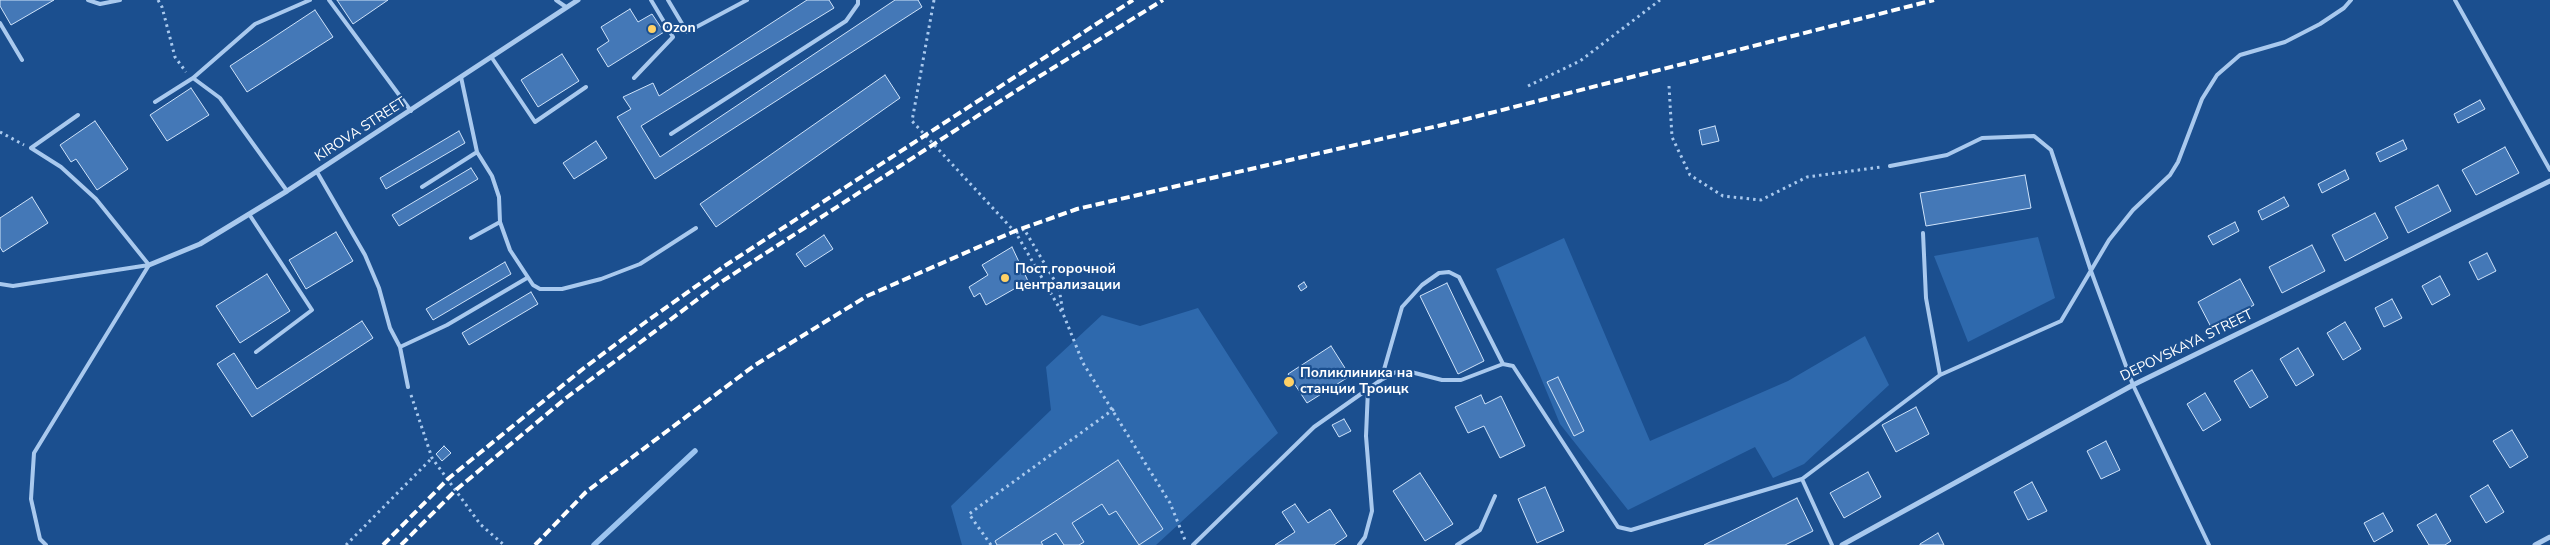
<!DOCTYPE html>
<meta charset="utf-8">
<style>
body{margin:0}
canvas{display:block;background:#1b4f8f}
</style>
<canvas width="2550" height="545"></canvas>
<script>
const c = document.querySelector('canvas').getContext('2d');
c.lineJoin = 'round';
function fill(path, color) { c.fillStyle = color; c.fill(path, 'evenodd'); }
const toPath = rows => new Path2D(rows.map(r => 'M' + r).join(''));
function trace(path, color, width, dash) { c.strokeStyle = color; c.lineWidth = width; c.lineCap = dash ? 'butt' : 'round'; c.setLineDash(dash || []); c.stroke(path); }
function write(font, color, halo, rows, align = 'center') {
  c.font = font + ' "Nunito Sans",sans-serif'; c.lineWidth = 4.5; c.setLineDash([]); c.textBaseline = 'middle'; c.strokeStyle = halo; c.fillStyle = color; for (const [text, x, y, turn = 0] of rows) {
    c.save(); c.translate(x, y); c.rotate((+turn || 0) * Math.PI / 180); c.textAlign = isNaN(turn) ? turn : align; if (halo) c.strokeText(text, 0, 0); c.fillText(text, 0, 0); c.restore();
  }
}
const green = toPath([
 [2038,237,2055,298,1968,342,1934,256],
 [1564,238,1650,441,1788,381,1865,336,1889,385,1804,464,1773,478,1755,447,1628,510,1560,424,1496,269],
 [1198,308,1278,433,1156,545,962,545,951,506,1051,410,1046,367,1102,315,1140,326]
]);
const stream = toPath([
 [594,545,695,451]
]);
const building = toPath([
 [0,0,54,0,11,25,0,6,0,0],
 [337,0,388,0,353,24,337,0],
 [807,0,829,0,834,8,641,126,660,157,895,0,918,0,922,7,655,179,617,117,631,109,623,97,653,83,659,96,807,0],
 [630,9,638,22,652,14,664,32,608,67,597,49,609,41,601,27,630,9],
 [315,10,333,37,247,92,230,66,315,10],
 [562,54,579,81,538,107,521,80,562,54],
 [885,75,900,98,716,227,700,204,885,75],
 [191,88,209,115,167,141,150,115,191,88],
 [2480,100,2485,109,2458,123,2454,114,2480,100],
 [95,121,128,169,97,190,76,159,71,162,60,145,95,121],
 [1715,126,1719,141,1702,145,1699,130,1715,126],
 [459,131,465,143,386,189,380,178,459,131],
 [2403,140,2407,149,2380,162,2376,153,2403,140],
 [596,141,607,158,574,179,563,163,596,141],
 [2505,147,2519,173,2476,195,2462,170,2505,147],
 [471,168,478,179,399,226,392,215,471,168],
 [2345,170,2349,179,2322,193,2318,184,2345,170],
 [2025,175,2031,208,1926,226,1920,193,2025,175],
 [2438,185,2451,211,2408,233,2395,207,2438,185],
 [32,197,48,223,3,252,0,247,0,218,32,197],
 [2284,197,2289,206,2262,220,2258,211,2284,197],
 [2375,213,2388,238,2345,261,2332,235,2375,213],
 [2235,222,2239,231,2213,245,2208,236,2235,222],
 [336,232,353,261,306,289,289,260,336,232],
 [824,235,833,249,805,267,796,254,824,235],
 [2312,245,2325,271,2282,293,2269,267,2312,245],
 [1012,247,1028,281,986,305,980,293,974,297,969,287,988,275,982,265,1012,247],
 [2487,253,2496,271,2478,280,2469,262,2487,253],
 [505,262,511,274,433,320,426,309,505,262],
 [267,274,290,311,240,343,216,306,267,274],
 [2440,276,2450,295,2432,305,2422,286,2440,276],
 [2240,279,2254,305,2211,327,2198,302,2240,279],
 [1304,282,1307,287,1301,291,1298,286,1304,282],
 [1447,283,1484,361,1458,374,1420,296,1447,283],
 [531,292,538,304,469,345,462,333,531,292],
 [2392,299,2402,318,2384,327,2375,308,2392,299],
 [362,321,373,338,252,417,217,364,234,353,257,389,362,321],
 [2345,322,2361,349,2343,360,2327,333,2345,322],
 [1331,346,1350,376,1307,403,1288,374,1331,346],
 [2298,348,2314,375,2296,386,2280,359,2298,348],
 [2252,370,2268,397,2250,408,2234,381,2252,370],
 [1558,377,1584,431,1574,436,1547,382,1558,377],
 [2205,393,2221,420,2203,431,2187,404,2205,393],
 [1481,395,1485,404,1501,396,1525,446,1500,458,1484,426,1468,433,1455,407,1481,395],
 [1916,407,1929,434,1896,452,1882,425,1916,407],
 [1344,419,1351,431,1339,437,1332,425,1344,419],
 [2512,430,2528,457,2510,468,2493,441,2512,430],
 [2106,441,2120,470,2101,479,2087,451,2106,441],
 [444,446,451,453,442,461,436,454,444,446],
 [1118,460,1163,529,1139,545,1116,511,1109,515,1102,504,1072,523,1084,542,1079,545,1064,545,1056,533,1041,542,1043,545,997,545,995,541,1118,460],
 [1868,472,1881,497,1844,518,1830,493,1868,472],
 [1420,473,1453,524,1425,541,1393,491,1420,473],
 [2032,482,2047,511,2028,520,2014,492,2032,482],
 [2488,485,2504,512,2486,523,2470,496,2488,485],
 [1545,487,1564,531,1537,543,1518,499,1545,487],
 [1797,498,1813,531,1785,545,1704,545,1797,498],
 [1295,504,1308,523,1330,509,1347,536,1334,545,1275,545,1295,532,1282,512,1295,504],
 [2383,513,2393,531,2374,542,2364,523,2383,513],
 [2436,514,2451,541,2445,545,2429,545,2417,525,2436,514],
 [1938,533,1944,545,1920,545,1920,544,1938,533]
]);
const path = toPath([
 [158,0,162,7,175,57,186,72],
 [934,0,912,121,1016,233,1064,316,1083,363,1170,503,1185,540],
 [1528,86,1580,61,1660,0],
 [1669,86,1672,137,1690,175,1723,196,1761,200,1807,177,1881,167],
 [0,132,24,145],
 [1016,233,1024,229,1059,288,1063,313],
 [411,395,432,458,480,524,504,545],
 [346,545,432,458],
 [991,545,969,514,1114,409]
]);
const service = toPath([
 [88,0,100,4,120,0],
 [329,0,411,111],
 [556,0,566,7],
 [668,0,687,32,747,0],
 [2455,0,2550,170],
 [0,23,22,60],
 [492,58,535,122,586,87],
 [461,77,477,152,492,176,499,197,500,222,510,250,533,285,540,289,562,289,601,279,640,264,696,228],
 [634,78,673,37,651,0],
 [155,102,193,78],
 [78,115,31,148,61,167,96,199,149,265],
 [671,134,846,21,858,4,858,0],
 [1890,166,1947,155,1982,138,2034,136,2051,150,2091,271,2133,385,2209,545],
 [317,172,365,255,379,288,390,328,400,347,408,387],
 [422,187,477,152],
 [287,191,220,98,193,78,255,24,310,0],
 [249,214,312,310,256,352],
 [1923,233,1926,298,1940,375],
 [471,238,500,222],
 [0,284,13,286,149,265],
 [400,347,447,325,527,278],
 [1381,380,1396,372,1411,372,1442,380,1461,380,1503,364],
 [1802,479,1832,545],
 [46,545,40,539,31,499,34,453,149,265],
 [1193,545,1314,427,1368,389],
 [1359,545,1365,537,1372,511,1366,436,1368,389,1381,380,1402,307,1422,285,1439,273,1449,272,1459,277,1503,364,1513,366,1618,527,1631,530,1802,479,1940,375,2061,321,2109,240,2133,210,2170,175,2178,162,2202,99,2217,75,2240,55,2285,42,2320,24,2344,8,2351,0],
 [1457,545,1480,530,1495,496]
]);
const minor = toPath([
 [149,265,200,244,287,191,578,0],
 [1842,545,2133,385,2550,181],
 [2535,545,2550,537]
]);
const rail = toPath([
 [383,545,449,478,584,368,647,321,726,265,1133,0],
 [401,545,457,489,566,398,718,284,1019,89,1163,0],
 [535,545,586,492,755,365,867,296,1015,231,1077,209,1455,122,1934,0]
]);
const markers = [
 [652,29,5,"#ffd166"],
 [1005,278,5,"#ffd166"],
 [1289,382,6,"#ffd166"]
];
const poiNames = [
 ["Ozon",662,29],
 ["Пост горочной",1015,270],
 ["централизации",1015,286],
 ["Поликлиника на",1300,374],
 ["станции Троицк",1300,390]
];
const streetNames = [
 ["KIROVA STREET",361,130,-33],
 ["DEPOVSKAYA STREET",2187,346,-26]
];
fill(green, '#2e69ad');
trace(stream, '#9cc4f0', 5.5);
fill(building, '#4478b7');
trace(building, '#cfe3fa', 1);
trace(path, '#a9c9ee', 3, [2.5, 4]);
trace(service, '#a9c9ee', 4);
trace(minor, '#a9c9ee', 5);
trace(rail, '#fff', 4, [9, 4]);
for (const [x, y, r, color] of markers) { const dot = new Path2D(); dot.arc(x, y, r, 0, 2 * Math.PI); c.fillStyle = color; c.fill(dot); trace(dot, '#1b4f8f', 2); }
write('bold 14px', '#fff', '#1b4f8f', poiNames, 'left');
write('14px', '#fff', '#1b4f8f', streetNames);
</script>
